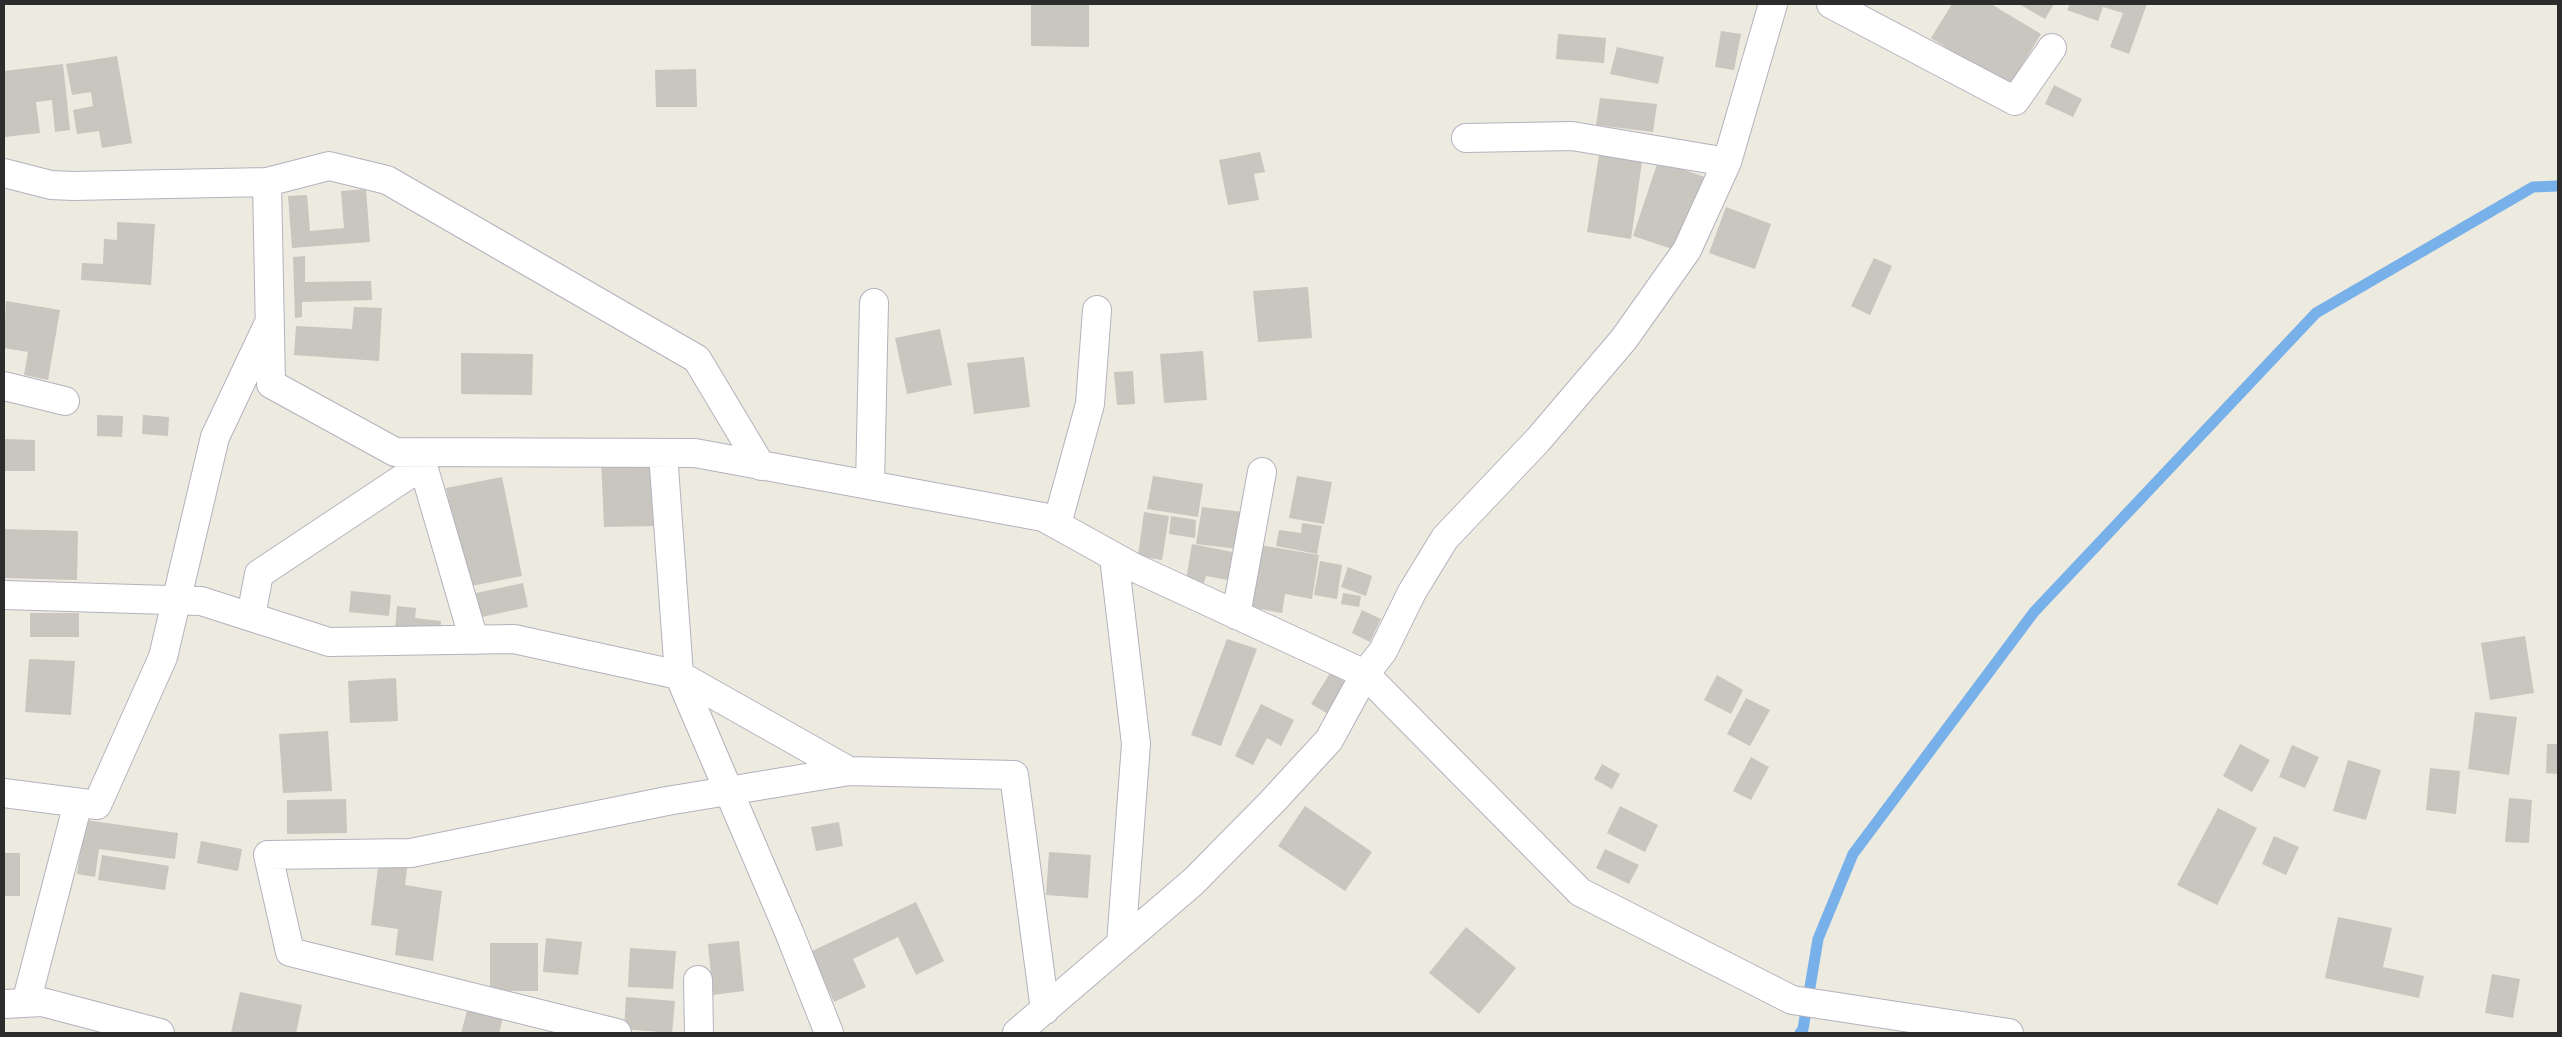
<!DOCTYPE html>
<style>
body{margin:0}
#map{position:relative;width:2562px;height:1037px;overflow:hidden;background:#edeadf;font-family:"Archivo Narrow",sans-serif}
canvas{display:block}
.frame{position:absolute;inset:0;border:5px solid #2c2c2c;pointer-events:none}
</style>
<div id="map">
<canvas width="2562" height="1037"></canvas>
<div class="frame"></div>
</div>
<script>
const c = document.querySelector('canvas').getContext('2d');
c.lineJoin = 'round';
const toPath = rows => new Path2D(rows.map(r => 'M' + r).join(''));
function trace(path, color, width, dash) { c.strokeStyle = color; c.lineWidth = width; c.lineCap = dash ? 'butt' : 'round'; c.setLineDash(dash || []); c.stroke(path); }
function fill(path, color) { c.fillStyle = color; c.fill(path, 'evenodd'); }
const stream = toPath([
 [1800,1033,1803,1029,1818,939,1853,854,2034,612,2316,313,2533,187,2558,186]
]);
const building = toPath([
 [1031,4,1089,4,1089,47,1031,46],
 [1952,4,1991,4,2041,34,2009,87,1931,38],
 [2019,4,2054,4,2045,19],
 [2070,4,2147,4,2129,54,2110,47,2123,13,2103,7,2098,21,2067,10],
 [1721,31,1741,34,1734,70,1715,67],
 [1558,34,1606,38,1604,63,1556,59],
 [1617,47,1664,57,1658,84,1610,74],
 [117,56,132,143,102,148,99,131,77,134,73,110,93,106,91,92,72,95,66,64],
 [63,64,70,130,55,132,52,100,36,102,40,133,5,137,4,71],
 [696,69,697,107,656,107,655,70],
 [2054,85,2082,99,2073,117,2045,104],
 [1600,98,1657,104,1653,132,1596,125],
 [1260,152,1265,172,1254,174,1259,200,1228,205,1219,160],
 [1599,155,1642,162,1631,239,1587,232],
 [1658,161,1705,177,1681,252,1633,236],
 [366,189,370,242,292,248,288,196,307,195,310,231,344,228,341,191],
 [1726,207,1771,224,1755,269,1709,253],
 [117,222,155,224,151,285,81,280,82,263,103,264,104,239,117,240],
 [305,256,305,282,371,281,372,300,302,302,302,317,295,318,293,257],
 [1874,258,1892,266,1870,315,1851,306],
 [1308,287,1312,338,1258,342,1253,291],
 [6,301,60,310,48,380,24,375,28,352,4,348],
 [354,307,382,308,379,361,294,355,296,326,352,329],
 [940,329,952,385,907,394,895,338],
 [1203,351,1207,400,1164,403,1160,354],
 [461,353,533,354,532,395,461,394],
 [1024,357,1030,407,974,414,967,363],
 [1133,371,1135,404,1117,405,1114,372],
 [97,415,123,416,122,437,97,436],
 [143,415,169,417,168,436,142,434],
 [4,439,35,440,35,471,4,471],
 [654,457,656,526,604,527,601,458],
 [1153,476,1203,484,1198,517,1147,509],
 [1297,476,1332,482,1324,524,1289,518],
 [502,477,522,576,466,587,446,488],
 [1202,507,1251,513,1246,550,1196,544],
 [1144,512,1169,516,1162,560,1138,556],
 [1171,516,1196,520,1195,538,1169,534],
 [1302,523,1322,526,1317,554,1276,546,1279,530,1301,533],
 [4,529,78,531,77,580,4,578],
 [1192,544,1238,553,1233,581,1206,576,1204,583,1186,580],
 [1260,545,1319,555,1312,599,1285,594,1282,613,1249,607],
 [1320,561,1342,565,1337,599,1314,595],
 [1348,567,1372,576,1366,596,1341,587],
 [523,583,528,607,482,617,476,593],
 [351,591,391,595,389,616,349,612],
 [1343,593,1361,596,1359,607,1341,604],
 [397,606,416,608,415,618,441,621,440,633,395,629],
 [1362,610,1381,619,1370,642,1352,633],
 [30,613,79,613,79,637,30,637],
 [2525,636,2534,693,2490,700,2481,643],
 [1227,639,1257,649,1221,746,1191,735],
 [29,659,75,661,71,715,25,712],
 [1330,673,1349,684,1330,715,1311,704],
 [1717,675,1743,690,1731,714,1704,700],
 [396,678,398,721,350,723,348,681],
 [1746,698,1770,710,1750,746,1727,734],
 [1261,704,1294,720,1281,746,1267,738,1253,765,1235,756],
 [2475,712,2517,717,2509,775,2468,769],
 [328,731,332,791,283,793,279,734],
 [2240,744,2270,760,2252,792,2223,776],
 [2547,744,2558,744,2558,774,2546,773],
 [2292,745,2319,757,2305,788,2279,777],
 [1751,757,1769,767,1751,800,1733,791],
 [2348,760,2381,770,2366,820,2333,811],
 [1602,764,1620,774,1612,789,1594,779],
 [2430,768,2460,771,2456,814,2426,810],
 [2509,798,2532,800,2529,843,2505,842],
 [346,799,347,833,287,834,287,800],
 [1305,806,1372,852,1345,891,1278,846],
 [1620,806,1658,825,1645,852,1607,833],
 [2218,808,2257,828,2217,905,2177,885],
 [85,820,178,833,175,859,99,849,95,877,77,874],
 [839,822,843,846,816,851,811,827],
 [2274,836,2299,847,2286,875,2262,864],
 [201,841,242,849,238,871,197,863],
 [1605,849,1639,865,1629,884,1596,868],
 [1049,852,1091,855,1088,898,1046,895],
 [4,853,20,853,20,896,4,896],
 [102,855,169,866,165,890,98,880],
 [379,859,408,862,405,885,442,891,433,961,395,955,398,929,371,925],
 [916,902,944,961,916,975,898,937,853,959,866,987,834,1002,810,952],
 [2338,917,2392,928,2383,967,2424,976,2419,998,2325,978],
 [1466,927,1516,968,1479,1014,1429,973],
 [546,938,582,942,578,975,543,972],
 [739,941,744,991,713,995,708,944],
 [490,943,538,943,538,991,490,991],
 [630,948,676,951,673,989,628,987],
 [2492,974,2520,979,2513,1018,2485,1013],
 [240,992,302,1005,296,1033,231,1033],
 [626,997,675,1001,672,1033,624,1029],
 [470,1000,505,1010,499,1033,461,1033]
]);
const minor = toPath([
 [1831,4,2015,101,2052,48],
 [1466,138,1572,136,1727,162],
 [4,173,51,185,73,186,267,182,271,384,395,452,695,453,1043,517,1133,567,1365,674,1580,892,1792,1000,2009,1033],
 [267,182,329,166,387,180,697,359,761,466],
 [4,386,65,401],
 [419,452,474,640],
 [663,453,679,675,789,932,829,1033],
 [870,485,874,303],
 [1057,524,1090,404,1097,310],
 [1114,557,1136,744,1121,944],
 [4,595,201,601,329,642,514,639,679,675,849,771,1014,775,1045,1010],
 [1236,615,1262,472],
 [251,616,259,574,423,465],
 [4,793,97,805,163,657,215,437,267,327],
 [698,980,699,1033],
 [26,1003,78,803],
 [4,1004,42,1002,160,1033],
 [617,1033,290,952,268,855,411,853,667,801,849,771],
 [1017,1033,1193,882,1272,802,1329,740,1365,674,1383,651,1412,592,1445,538,1538,440,1624,339,1687,250,1727,162,1773,4]
]);
trace(stream, '#78b1e9', 11);
fill(building, '#c8c6be');
trace(minor, '#b3b2be', 30);
trace(minor, '#fff', 28);
</script>
